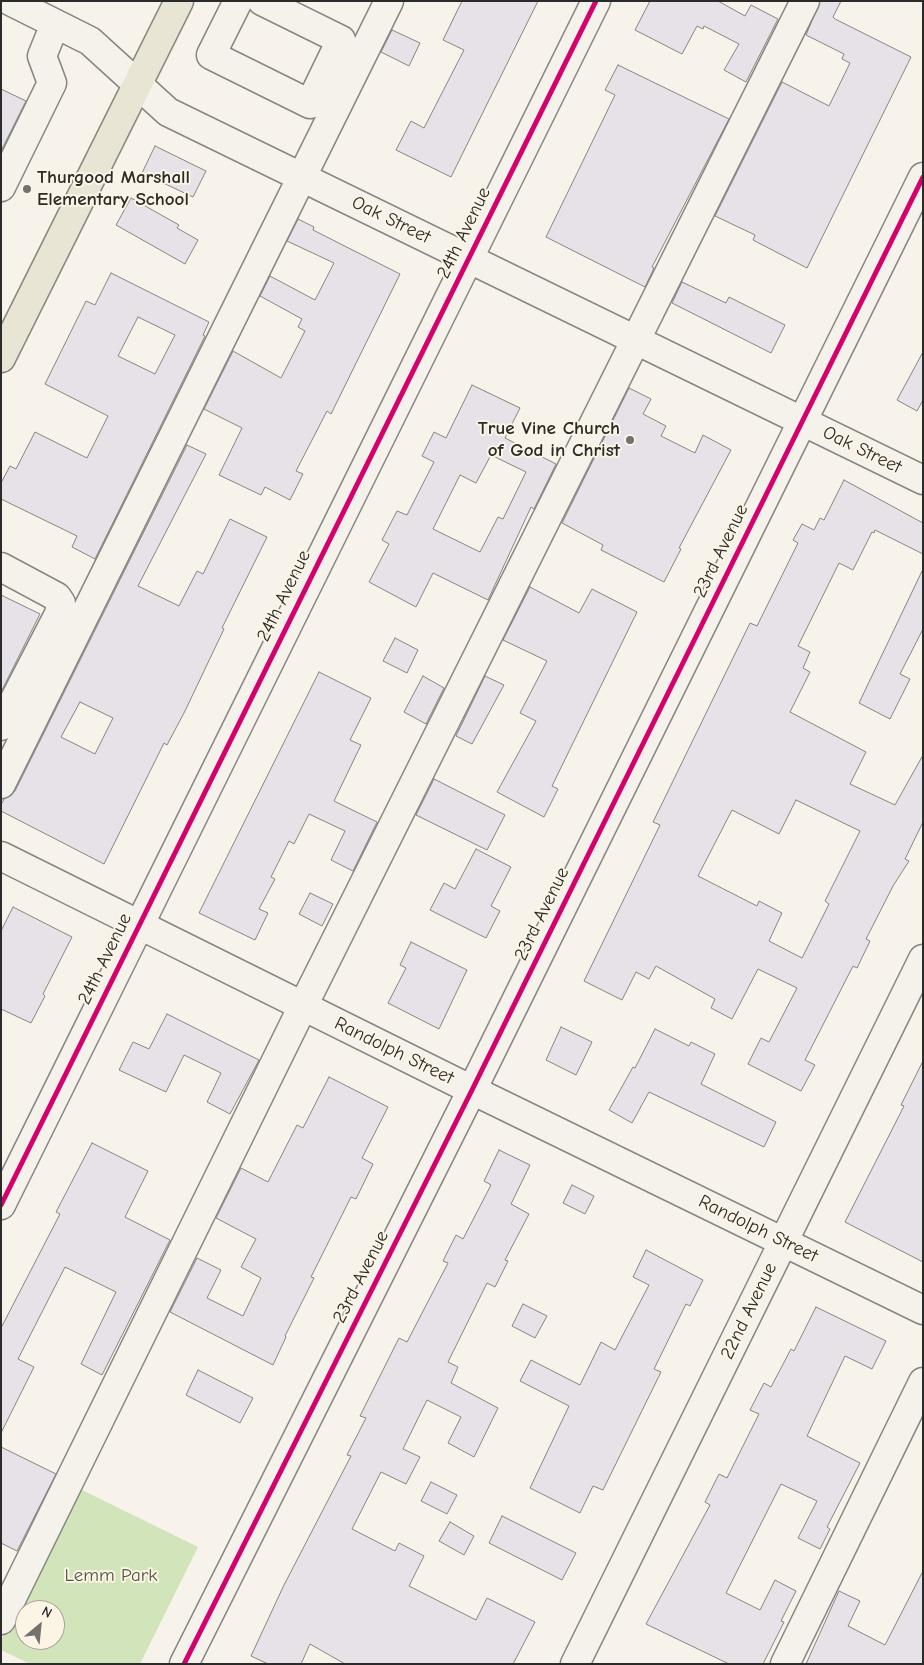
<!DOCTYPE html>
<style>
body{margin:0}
#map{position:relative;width:924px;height:1665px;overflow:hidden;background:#f7f3ea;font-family:"Comic Neue",sans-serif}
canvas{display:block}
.frame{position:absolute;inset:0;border:2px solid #2b2b2b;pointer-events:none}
.north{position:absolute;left:15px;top:1600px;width:50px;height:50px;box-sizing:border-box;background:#fcf5e5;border:1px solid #a8a49b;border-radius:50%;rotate:28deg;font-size:14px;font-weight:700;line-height:20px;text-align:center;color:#2b2b2b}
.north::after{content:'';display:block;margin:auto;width:18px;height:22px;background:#72716e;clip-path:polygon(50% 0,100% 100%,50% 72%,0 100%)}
</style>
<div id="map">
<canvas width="924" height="1665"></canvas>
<div class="frame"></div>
<div class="north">N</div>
</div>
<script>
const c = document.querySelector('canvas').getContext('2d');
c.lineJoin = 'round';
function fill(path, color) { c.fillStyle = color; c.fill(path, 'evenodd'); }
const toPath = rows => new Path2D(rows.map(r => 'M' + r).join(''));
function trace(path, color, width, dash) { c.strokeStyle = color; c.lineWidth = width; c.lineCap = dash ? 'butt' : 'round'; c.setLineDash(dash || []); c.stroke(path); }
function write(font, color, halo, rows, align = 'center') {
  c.font = font + ' "Comic Neue",sans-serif'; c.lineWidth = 4; c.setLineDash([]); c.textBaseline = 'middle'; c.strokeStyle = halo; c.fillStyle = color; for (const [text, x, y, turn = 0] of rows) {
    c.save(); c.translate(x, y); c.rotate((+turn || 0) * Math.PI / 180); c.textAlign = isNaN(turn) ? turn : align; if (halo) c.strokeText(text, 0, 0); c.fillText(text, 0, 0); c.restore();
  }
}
const green = toPath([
 [76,1487,198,1547,140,1664,30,1664,1,1650,1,1641],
 [25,1610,55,1610,55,1640,25,1640]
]);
const building = toPath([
 [462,1,538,1,451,177,396,150,411,121,424,128,464,50,443,40,462,1],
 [650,1,718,1,745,16,751,5,778,19,746,82,724,70,739,44,704,26,703,29,697,26,682,54,635,30,650,1],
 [820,1,841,1,833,17,835,19,911,57,807,268,753,240,755,235,715,216,782,82,829,106,850,63,842,59,844,54,806,35,820,1],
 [392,30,420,43,409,66,381,52,392,30],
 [618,65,729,119,652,267,654,268,645,287,546,237,615,95,605,90,618,65],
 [1,89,26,101,1,151,1,89],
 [155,146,206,171,193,197,142,173,155,146],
 [131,198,179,225,177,228,198,240,185,264,116,225,131,198],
 [298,219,314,227,313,230,400,274,331,414,327,411,296,471,303,474,290,500,265,487,261,495,219,475,242,428,204,409,233,351,281,378,305,331,298,327,302,319,260,296,270,276,315,300,334,263,287,241,298,219],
 [111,273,209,322,203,335,205,336,95,559,72,547,77,536,1,499,1,483,10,466,16,469,35,432,87,458,108,416,45,384,86,301,95,305,111,273],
 [138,317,175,335,155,374,118,356,138,317],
 [682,282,726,303,729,297,785,325,771,353,672,303,682,282],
 [923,352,923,400,917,411,897,400,923,352],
 [472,385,520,408,505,438,556,464,534,509,531,507,488,600,433,573,416,607,369,582,389,544,382,540,397,511,407,515,434,462,422,456,434,432,446,438,472,385],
 [491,455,526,472,503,519,498,517,480,552,433,529,460,475,476,483,491,455],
 [629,388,651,399,643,414,666,426,661,436,695,453,703,435,731,450,679,548,681,549,664,582,601,550,603,545,562,523,629,388],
 [187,445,206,454,138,586,179,606,197,571,203,574,230,519,267,537,222,628,224,629,185,711,167,745,164,743,104,864,1,811,1,805,4,799,15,791,187,445],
 [80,702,113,718,95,754,61,737,80,702],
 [844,480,923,523,923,554,875,530,874,533,872,532,853,570,839,563,798,646,810,652,803,668,810,672,790,712,866,752,850,784,895,805,923,755,923,822,905,859,909,861,893,886,866,939,870,941,857,968,853,966,805,1060,815,1065,801,1091,748,1064,761,1038,769,1042,797,988,758,969,732,1019,711,1008,715,999,656,966,649,979,636,972,622,1000,584,981,660,825,653,822,750,623,757,626,798,543,793,540,802,524,814,530,820,518,824,520,844,480],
 [796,800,860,831,825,901,829,904,802,958,769,941,782,913,759,901,757,906,698,876,732,810,779,834,796,800],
 [923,569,923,629,900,674,910,679,890,719,859,703,923,569],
 [530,587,579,613,592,589,637,612,552,786,558,789,544,817,497,792,536,721,520,713,547,661,503,640,530,587],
 [1,595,40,614,1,692,1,595],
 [395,638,418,650,407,673,383,661,395,638],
 [319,672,371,698,350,740,361,745,334,801,377,822,353,871,331,860,345,831,309,814,294,844,289,841,271,877,275,879,259,909,268,913,255,940,199,913,319,672],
 [423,676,444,688,426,724,404,712,423,676],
 [485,676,504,685,472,744,456,736,485,676],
 [434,779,505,815,487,850,416,815,434,779],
 [476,849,511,867,491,906,500,911,486,938,430,910,444,883,455,889,476,849],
 [310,893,333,904,322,926,299,914,310,893],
 [13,907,72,937,43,994,45,996,31,1023,1,1009,1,931,13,907],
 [411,942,467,970,439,1029,388,1003,406,968,400,965,411,942],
 [167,1014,259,1060,230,1114,207,1102,221,1073,184,1055,166,1092,119,1070,133,1042,149,1049,167,1014],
 [561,1027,592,1042,576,1075,546,1060,561,1027],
 [655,1029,689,1046,691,1042,715,1054,701,1084,776,1122,764,1147,649,1092,632,1123,609,1110,633,1067,635,1068,655,1029],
 [923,1061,923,1262,845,1222,904,1106,901,1105,923,1061],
 [329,1077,388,1107,362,1158,373,1164,356,1199,351,1197,311,1277,314,1278,285,1336,286,1337,273,1365,170,1312,197,1258,221,1270,207,1298,243,1316,261,1278,241,1267,256,1239,216,1218,241,1168,268,1182,297,1125,303,1128,329,1077],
 [92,1143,148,1171,125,1217,170,1240,102,1375,81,1364,116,1292,65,1267,18,1359,34,1367,1,1433,1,1328,60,1214,56,1212,92,1143],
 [499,1150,530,1165,511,1204,529,1214,505,1260,508,1261,495,1287,487,1283,448,1362,458,1367,451,1383,498,1408,474,1457,448,1443,461,1417,427,1400,403,1449,420,1457,406,1484,381,1472,352,1529,395,1551,399,1543,424,1556,409,1586,476,1620,487,1598,535,1622,513,1664,345,1664,310,1644,301,1664,268,1664,251,1656,284,1585,351,1456,347,1455,366,1418,360,1416,399,1338,407,1342,448,1263,443,1261,456,1235,463,1239,491,1185,484,1181,499,1150],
 [572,1185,594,1196,585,1214,563,1203,572,1185],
 [646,1250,703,1280,690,1306,686,1304,654,1369,661,1372,603,1490,593,1486,580,1513,530,1488,569,1406,520,1381,531,1360,580,1385,601,1342,615,1350,649,1285,633,1277,646,1250],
 [523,1304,547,1316,535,1338,512,1326,523,1304],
 [816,1307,886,1341,872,1369,845,1356,807,1436,860,1463,827,1527,830,1529,820,1549,798,1538,817,1501,781,1484,726,1593,760,1610,775,1580,796,1591,781,1621,784,1622,763,1664,729,1664,646,1624,710,1505,705,1502,719,1474,727,1478,759,1414,750,1410,764,1383,771,1387,791,1349,794,1351,816,1307],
 [198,1370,253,1398,240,1423,186,1395,198,1370],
 [1,1447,56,1474,17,1551,1,1543,1,1447],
 [431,1482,457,1495,447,1514,421,1501,431,1482],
 [502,1516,576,1553,562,1580,489,1543,502,1516],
 [450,1522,474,1536,464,1555,439,1541,450,1522],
 [923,1571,923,1664,806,1664,839,1591,860,1601,848,1626,885,1645,923,1571]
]);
const minor = toPath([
 [10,1,90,41,168,112,923,480],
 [238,1,211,55,310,104,341,40,262,1],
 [1,187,52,83,42,56,55,24],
 [1,567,57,597,61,603,59,614,1,726],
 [1,784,389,1],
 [1,856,472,1090,923,1310],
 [1,1205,596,1],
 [1,1620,303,1006,805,1],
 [184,1664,472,1090,923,177],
 [575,1664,923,959],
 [785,1664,923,1382]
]);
const major = toPath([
 [1,358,179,1]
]);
const cycleway = toPath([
 [1,1205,596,1],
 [184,1664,472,1090,923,177]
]);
const markers = [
 [27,189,5,"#72716e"],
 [630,440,5,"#72716e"]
];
const poiNames = [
 ["Thurgood Marshall",37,178],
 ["Elementary School",37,200],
 ["True Vine Church",620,429,"right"],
 ["of God in Christ",620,451,"right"]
];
const streetNames = [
 ["Oak Street",391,220,26],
 ["24th Avenue",464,233,-64],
 ["Oak Street",862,450,26],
 ["23rd Avenue",721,551,-64],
 ["24th Avenue",284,596,-64],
 ["23rd Avenue",542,914,-64],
 ["24th Avenue",105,959,-64],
 ["Randolph Street",394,1051,26],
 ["Randolph Street",758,1229,26],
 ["23rd Avenue",361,1277,-63],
 ["22nd Avenue",749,1311,-64]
];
const parkNames = [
 ["Lemm Park",111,1576]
];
fill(green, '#d2e4ba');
fill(building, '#e6e2e8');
trace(building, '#878581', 1);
trace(minor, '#878581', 31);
trace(major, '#878581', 31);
trace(minor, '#f5f2ec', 28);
trace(major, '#e9e5d5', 28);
trace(cycleway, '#d6006c', 5);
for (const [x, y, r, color] of markers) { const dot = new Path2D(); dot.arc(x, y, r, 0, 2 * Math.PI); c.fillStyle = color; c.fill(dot); trace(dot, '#fcf5e5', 2); }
write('bold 19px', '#2b2b2b', '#fcf5e5', poiNames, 'left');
write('19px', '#2b2b2b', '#fcf5e5', streetNames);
write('19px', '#4d5645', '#fcf5e5', parkNames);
</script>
